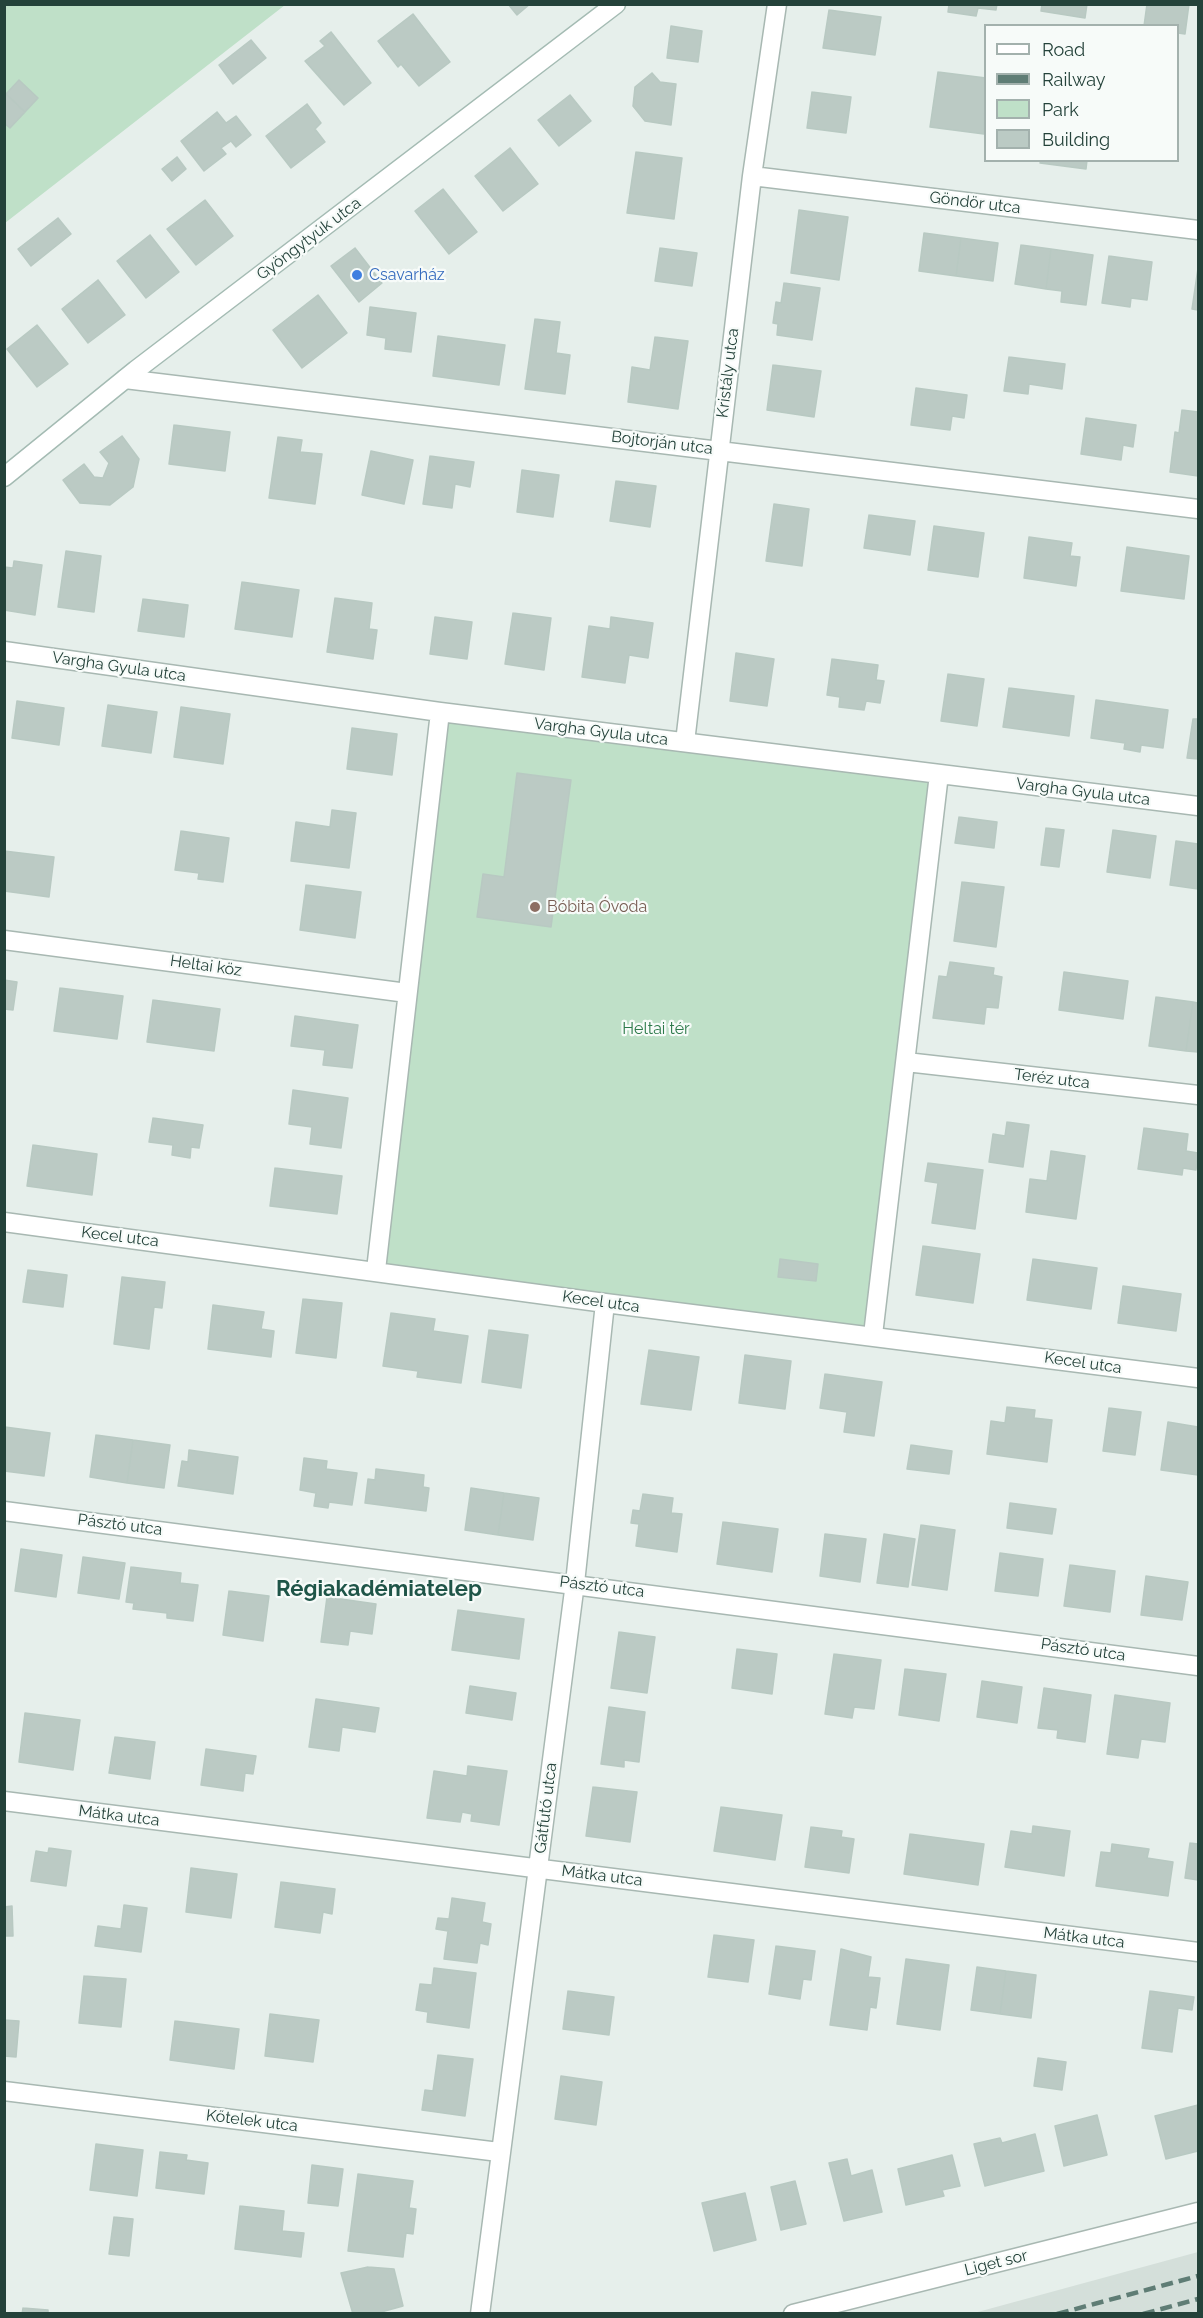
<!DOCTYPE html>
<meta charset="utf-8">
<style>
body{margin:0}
#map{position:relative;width:1203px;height:2318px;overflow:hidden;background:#e6efeb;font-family:Raleway,sans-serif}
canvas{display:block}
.frame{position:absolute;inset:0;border:6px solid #24423a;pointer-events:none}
.legend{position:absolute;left:984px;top:24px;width:195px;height:138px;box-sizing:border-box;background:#f7fbf9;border:2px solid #a3b1ad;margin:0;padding:8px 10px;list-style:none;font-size:18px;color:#24423a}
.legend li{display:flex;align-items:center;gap:12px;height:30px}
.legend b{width:30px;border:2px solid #a3b1ad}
</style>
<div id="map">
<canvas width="1203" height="2318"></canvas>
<div class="frame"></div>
<ul class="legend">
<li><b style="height:8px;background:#fff"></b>Road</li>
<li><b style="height:8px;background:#5f7d75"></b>Railway</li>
<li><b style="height:16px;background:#bfe0c8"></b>Park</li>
<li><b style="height:16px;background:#bbcac4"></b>Building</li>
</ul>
</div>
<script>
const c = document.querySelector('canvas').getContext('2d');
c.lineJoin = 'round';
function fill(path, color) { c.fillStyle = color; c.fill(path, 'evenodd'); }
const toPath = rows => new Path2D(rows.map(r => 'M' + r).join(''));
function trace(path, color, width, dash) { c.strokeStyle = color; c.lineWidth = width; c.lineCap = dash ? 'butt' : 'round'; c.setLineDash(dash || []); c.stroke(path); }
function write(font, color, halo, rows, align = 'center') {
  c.font = font + ' Raleway,sans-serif'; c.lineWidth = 4.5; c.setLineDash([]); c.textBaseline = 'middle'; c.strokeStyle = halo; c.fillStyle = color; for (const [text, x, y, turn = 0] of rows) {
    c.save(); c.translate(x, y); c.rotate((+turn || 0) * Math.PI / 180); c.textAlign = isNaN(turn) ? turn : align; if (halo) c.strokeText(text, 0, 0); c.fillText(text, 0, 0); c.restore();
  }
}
const built = toPath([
 [1198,2252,1198,2313,973,2313,974,2313]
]);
const green = toPath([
 [5,5,285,5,5,223],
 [440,712,939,774,873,1335,376,1270]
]);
const building = toPath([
 [508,4,530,4,517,15,508,4],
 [949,4,997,4,996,10,978,8,976,16,948,12,949,4],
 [1042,4,1087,4,1085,18,1041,11,1042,4],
 [1147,4,1189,4,1185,34,1178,33,1178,26,1144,26,1147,4],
 [829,10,881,17,875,55,823,48,829,10],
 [413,14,450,62,419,86,401,64,398,67,378,41,413,14],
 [671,26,702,31,698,62,667,58,671,26],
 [331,32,371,83,344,105,305,61,325,46,320,41,331,32],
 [251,40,266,58,233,84,219,65,251,40],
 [938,72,986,78,984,134,930,127,938,72],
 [652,73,660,82,676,84,671,125,645,121,633,106,635,87,652,73],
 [19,80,38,98,25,112,6,94,19,80],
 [4,92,25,112,10,128,4,123,4,92],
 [812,92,851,97,846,133,807,128,812,92],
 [570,95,591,121,559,146,538,120,570,95],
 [307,104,321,123,315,129,325,142,291,168,266,136,307,104],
 [217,112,226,123,236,116,251,135,236,147,231,141,221,148,226,154,204,171,181,141,217,112],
 [510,148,538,184,503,211,475,176,510,148],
 [636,152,682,158,674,219,627,213,636,152],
 [177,157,186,169,172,181,162,169,177,157],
 [1041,160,1087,160,1086,169,1040,163,1041,160],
 [443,189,477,232,449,254,415,211,443,189],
 [205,200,233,236,196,265,167,229,205,200],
 [799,210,848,217,839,280,791,273,799,210],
 [58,218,71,234,31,266,18,249,58,218],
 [924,233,961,238,956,276,919,271,924,233],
 [150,235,179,272,146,298,117,261,150,235],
 [961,238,998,243,993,281,956,276,961,238],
 [1021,245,1051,249,1046,289,1015,284,1021,245],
 [355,248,382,283,359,302,331,266,355,248],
 [660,248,697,253,692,286,655,281,660,248],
 [1051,249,1093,255,1086,305,1061,302,1062,291,1046,289,1051,249],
 [1109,256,1152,262,1147,300,1131,298,1130,307,1102,303,1109,256],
 [1198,268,1198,310,1192,309,1198,268],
 [98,280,125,315,88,343,62,309,98,280],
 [784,283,820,288,812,340,777,335,778,324,773,323,776,302,781,303,784,283],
 [318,295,347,333,302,368,273,330,318,295],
 [370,307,416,313,411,352,385,349,386,338,367,335,370,307],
 [535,319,560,322,556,353,570,355,565,394,525,389,535,319],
 [37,325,68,364,37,387,7,349,37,325],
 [438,336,505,345,499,385,433,376,438,336],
 [655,337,688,341,678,409,628,402,632,367,650,370,655,337],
 [1009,357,1065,364,1062,389,1029,384,1028,394,1004,391,1009,357],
 [773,365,821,371,814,417,767,410,773,365],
 [916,388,967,395,964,418,952,416,950,430,911,425,916,388],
 [1182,410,1198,412,1198,476,1170,472,1175,432,1179,433,1182,410],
 [1086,418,1136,425,1133,447,1123,445,1121,460,1081,454,1086,418],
 [174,425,230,432,225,471,169,464,174,425],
 [122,436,139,459,133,487,110,505,80,503,63,480,84,464,94,477,103,478,109,463,100,452,122,436],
 [278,437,302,440,300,452,322,454,315,504,269,498,278,437],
 [371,451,413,460,404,504,362,495,371,451],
 [430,456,474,462,470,487,455,484,452,508,423,504,430,456],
 [522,470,559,475,553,517,517,512,522,470],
 [616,481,656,486,650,527,610,521,616,481],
 [774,504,809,509,802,566,766,561,774,504],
 [869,515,915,521,910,555,864,548,869,515],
 [934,526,984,533,978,577,928,570,934,526],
 [1029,537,1072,543,1070,556,1080,557,1076,586,1024,578,1029,537],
 [1127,547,1189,556,1184,599,1121,591,1127,547],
 [66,551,101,556,94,612,58,607,66,551],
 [14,561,42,565,35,615,4,610,4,567,13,568,14,561],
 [242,582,299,590,292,637,235,629,242,582],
 [335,598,372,603,369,629,377,630,373,659,327,652,335,598],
 [143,599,188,605,184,637,138,631,143,599],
 [513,613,551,618,544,670,505,664,513,613],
 [435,617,472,622,467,659,430,654,435,617],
 [611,617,653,623,648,658,629,655,625,683,582,677,589,626,610,629,611,617],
 [736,653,774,659,767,706,730,701,736,653],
 [832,659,878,665,876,680,884,681,880,703,866,701,864,710,839,707,840,697,827,695,832,659],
 [948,674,984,679,977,726,941,721,948,674],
 [1009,688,1074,696,1069,736,1003,727,1009,688],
 [1096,700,1168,710,1163,748,1141,745,1140,752,1124,749,1125,743,1091,738,1096,700],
 [17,701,64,708,59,745,12,738,17,701],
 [108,705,157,712,151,753,102,746,108,705],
 [181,707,230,714,223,764,174,757,181,707],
 [1193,719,1198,719,1198,759,1187,758,1193,719],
 [352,728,397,734,392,775,347,769,352,728],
 [517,773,571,780,551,927,477,917,483,874,504,877,517,773],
 [332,810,356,813,349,868,291,861,296,822,330,827,332,810],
 [959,817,997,822,994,848,955,843,959,817],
 [1046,828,1064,830,1059,867,1041,865,1046,828],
 [1113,830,1156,836,1150,878,1107,872,1113,830],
 [181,831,229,838,223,882,198,879,199,873,175,870,181,831],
 [1176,841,1198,844,1198,889,1170,885,1176,841],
 [4,851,54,857,49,897,4,891,4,851],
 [962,882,1004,887,996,947,954,941,962,882],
 [306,885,361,892,355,938,300,930,306,885],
 [950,962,994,968,993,975,1002,977,998,1008,986,1007,984,1024,933,1018,939,976,947,977,950,962],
 [1064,972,1128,981,1123,1019,1059,1010,1064,972],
 [4,980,17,982,13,1010,4,1009,4,980],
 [60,988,123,996,117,1039,54,1031,60,988],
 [1156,997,1193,1002,1186,1051,1149,1046,1156,997],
 [153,1000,220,1009,214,1051,147,1042,153,1000],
 [1193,1002,1198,1003,1198,1052,1186,1051,1193,1002],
 [295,1016,358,1025,352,1068,323,1065,325,1050,291,1046,295,1016],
 [293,1090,348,1098,341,1148,310,1144,312,1127,289,1124,293,1090],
 [153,1118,203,1125,199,1148,191,1147,190,1158,172,1155,173,1145,149,1142,153,1118],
 [1007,1122,1029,1125,1023,1167,989,1162,993,1134,1005,1136,1007,1122],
 [1144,1128,1188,1134,1186,1151,1198,1153,1196,1170,1183,1168,1182,1175,1138,1169,1144,1128],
 [33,1145,97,1154,92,1195,27,1186,33,1145],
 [1051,1151,1085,1156,1076,1219,1026,1212,1030,1179,1047,1181,1051,1151],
 [928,1163,983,1170,975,1229,932,1223,938,1183,925,1181,928,1163],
 [275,1168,342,1176,337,1214,270,1206,275,1168],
 [923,1246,980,1254,973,1303,916,1295,923,1246],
 [780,1259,818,1264,816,1281,778,1277,780,1259],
 [1033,1259,1097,1268,1091,1309,1027,1300,1033,1259],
 [28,1270,67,1275,63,1307,23,1302,28,1270],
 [122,1277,165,1282,162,1308,154,1307,149,1349,114,1344,122,1277],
 [1123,1286,1181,1294,1176,1331,1118,1323,1123,1286],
 [303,1299,342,1303,336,1358,296,1353,303,1299],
 [213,1305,264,1312,261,1329,274,1331,271,1357,208,1349,213,1305],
 [391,1313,435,1319,433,1331,468,1336,461,1383,417,1377,418,1371,383,1366,391,1313],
 [489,1330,528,1335,521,1388,482,1382,489,1330],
 [649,1350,699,1357,691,1410,641,1404,649,1350],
 [745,1355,791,1361,785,1409,739,1403,745,1355],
 [825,1374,882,1382,874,1436,844,1432,847,1412,820,1408,825,1374],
 [1007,1407,1035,1410,1034,1418,1052,1420,1047,1462,987,1454,991,1421,1005,1423,1007,1407],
 [1109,1408,1141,1412,1135,1455,1103,1451,1109,1408],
 [1168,1422,1198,1427,1198,1475,1161,1470,1168,1422],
 [5,1427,50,1433,44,1476,4,1471,5,1427],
 [96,1435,133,1440,127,1483,90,1477,96,1435],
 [133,1440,170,1445,164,1488,127,1483,133,1440],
 [911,1445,952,1451,949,1474,907,1469,911,1445],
 [189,1450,238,1457,233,1494,178,1486,182,1461,188,1462,189,1450],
 [304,1458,327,1461,326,1469,357,1473,352,1505,329,1502,328,1508,314,1506,316,1493,300,1490,304,1458],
 [376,1469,424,1475,423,1487,429,1488,426,1511,365,1503,368,1479,375,1480,376,1469],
 [471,1488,504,1493,498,1535,465,1530,471,1488],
 [504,1493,539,1498,533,1540,498,1535,504,1493],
 [643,1494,673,1498,671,1513,682,1514,677,1552,636,1546,639,1524,631,1523,633,1510,640,1511,643,1494],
 [1010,1503,1056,1509,1052,1534,1007,1528,1010,1503],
 [723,1522,778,1529,772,1572,717,1564,723,1522],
 [921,1525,955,1530,947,1590,912,1585,921,1525],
 [825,1534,866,1539,860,1582,820,1576,825,1534],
 [884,1534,915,1539,908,1587,877,1583,884,1534],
 [21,1549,62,1555,56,1597,15,1591,21,1549],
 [1000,1553,1043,1559,1038,1596,995,1591,1000,1553],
 [83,1557,125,1563,119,1599,78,1593,83,1557],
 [1070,1565,1115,1571,1110,1612,1064,1606,1070,1565],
 [131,1567,181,1573,180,1583,198,1585,193,1621,167,1618,167,1613,133,1609,134,1603,126,1602,131,1567],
 [1146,1576,1188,1582,1182,1620,1141,1615,1146,1576],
 [229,1591,269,1596,263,1641,223,1635,229,1591],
 [327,1597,376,1604,372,1634,350,1631,348,1645,321,1642,327,1597],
 [458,1610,524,1619,519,1659,452,1650,458,1610],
 [619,1632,655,1637,647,1693,611,1688,619,1632],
 [737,1649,777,1654,772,1694,732,1688,737,1649],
 [834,1654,881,1660,874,1709,854,1707,852,1718,825,1714,834,1654],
 [905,1669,946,1674,939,1721,899,1715,905,1669],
 [982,1681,1022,1687,1017,1723,977,1717,982,1681],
 [470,1686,516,1693,512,1720,466,1713,470,1686],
 [1044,1688,1091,1695,1085,1742,1057,1738,1058,1730,1038,1728,1044,1688],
 [1115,1695,1170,1703,1165,1742,1141,1739,1138,1758,1107,1754,1115,1695],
 [316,1699,379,1708,375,1732,342,1727,339,1751,309,1747,316,1699],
 [609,1707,645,1712,639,1762,624,1760,624,1767,601,1764,609,1707],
 [25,1713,80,1720,73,1770,19,1762,25,1713],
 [115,1737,155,1742,150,1779,109,1773,115,1737],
 [206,1749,256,1756,253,1774,245,1773,243,1791,201,1785,206,1749],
 [468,1766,507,1771,499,1825,471,1821,472,1814,462,1812,460,1822,427,1818,434,1771,467,1776,468,1766],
 [593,1787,637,1792,630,1842,586,1836,593,1787],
 [721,1807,782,1815,775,1860,714,1851,721,1807],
 [1033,1826,1070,1831,1064,1876,1005,1867,1011,1831,1032,1834,1033,1826],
 [811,1827,842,1831,841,1837,854,1839,849,1873,805,1867,811,1827],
 [910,1834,984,1844,978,1885,904,1874,910,1834],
 [1190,1843,1198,1844,1198,1880,1185,1878,1190,1843],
 [1112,1844,1149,1849,1147,1858,1173,1862,1168,1896,1096,1886,1101,1852,1111,1853,1112,1844],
 [49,1848,71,1851,66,1886,31,1881,36,1851,48,1853,49,1848],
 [191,1868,237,1874,231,1918,186,1912,191,1868],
 [281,1882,335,1889,332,1914,323,1912,320,1933,275,1927,281,1882],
 [452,1898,485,1903,482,1922,491,1924,488,1945,480,1943,477,1963,444,1959,448,1931,436,1929,438,1918,449,1919,452,1898],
 [124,1905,147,1908,141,1952,95,1946,98,1926,121,1929,124,1905],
 [12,1906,13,1936,4,1936,4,1907,12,1906],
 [714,1935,754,1940,748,1982,708,1977,714,1935],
 [776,1946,815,1951,811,1980,803,1979,800,1999,769,1994,776,1946],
 [841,1949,871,1957,868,1977,880,1978,876,2008,870,2007,867,2030,830,2025,841,1949],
 [906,1959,949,1965,940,2030,897,2024,906,1959],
 [977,1967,1006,1971,1000,2014,971,2010,977,1967],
 [434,1968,476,1973,469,2028,427,2022,428,2012,416,2010,420,1984,432,1985,434,1968],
 [1006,1971,1036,1975,1031,2018,1000,2014,1006,1971],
 [84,1976,126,1979,121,2027,79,2023,84,1976],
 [568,1991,614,1997,609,2035,563,2029,568,1991],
 [1150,1991,1194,1997,1192,2010,1178,2008,1172,2052,1142,2048,1150,1991],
 [270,2014,319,2020,313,2062,265,2056,270,2014],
 [4,2020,19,2021,16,2057,4,2056,4,2020],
 [175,2021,239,2029,234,2069,170,2060,175,2021],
 [438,2055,473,2059,465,2116,422,2110,425,2090,433,2091,438,2055],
 [1038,2058,1066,2062,1062,2090,1034,2086,1038,2058],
 [561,2076,602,2082,596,2125,555,2119,561,2076],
 [1198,2105,1198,2151,1166,2159,1155,2116,1198,2105],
 [1097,2115,1107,2155,1064,2166,1055,2126,1097,2115],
 [1035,2134,1044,2171,985,2186,974,2144,1000,2138,1002,2143,1035,2134],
 [96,2144,143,2150,137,2196,90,2190,96,2144],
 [160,2152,187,2155,186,2160,208,2163,204,2194,156,2188,160,2152],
 [952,2155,960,2186,942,2190,944,2196,906,2205,898,2169,952,2155],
 [847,2159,851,2176,872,2170,882,2212,844,2221,829,2163,847,2159],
 [312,2165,343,2169,338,2206,308,2203,312,2165],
 [358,2174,413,2181,409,2208,416,2209,413,2234,406,2233,403,2257,348,2251,358,2174],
 [795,2181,806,2224,781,2230,771,2187,795,2181],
 [745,2193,756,2240,714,2251,702,2203,745,2193],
 [240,2206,284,2211,282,2231,304,2233,301,2257,235,2249,240,2206],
 [114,2217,133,2219,129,2256,109,2254,114,2217],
 [368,2267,394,2269,403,2306,374,2314,353,2314,341,2273,368,2267],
 [23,2308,48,2310,48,2314,22,2314,23,2308]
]);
const street = toPath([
 [752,176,1198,230],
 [125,379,1198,509],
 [4,651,440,712,1198,806],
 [685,742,752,176,777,4],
 [4,940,407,993],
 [906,1062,1198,1095],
 [4,1222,605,1303,1198,1378],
 [376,1270,440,712],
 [873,1335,939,774],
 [4,1511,1198,1666],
 [4,1801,1198,1952],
 [4,2091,499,2152],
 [480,2314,575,1583,605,1303],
 [793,2314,1198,2212]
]);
const secondary = toPath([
 [4,477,136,370,616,4]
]);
const rail = toPath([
 [1057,2314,1198,2276],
 [1143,2314,1198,2299]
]);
const markers = [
 [357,275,6,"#3f7fe0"],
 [535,907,6,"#8d6e63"]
];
const streetNames = [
 ["Göndör utca",975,203,7],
 ["Gyöngytyúk utca",309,239,-37],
 ["Kristály utca",728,373,-83],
 ["Bojtorján utca",662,443,7],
 ["Vargha Gyula utca",119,667,8],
 ["Vargha Gyula utca",601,732,7],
 ["Vargha Gyula utca",1083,792,7],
 ["Heltai köz",206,966,8],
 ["Teréz utca",1052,1079,7],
 ["Kecel utca",120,1237,7],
 ["Kecel utca",601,1302,8],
 ["Kecel utca",1083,1363,8],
 ["Pásztó utca",120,1525,7],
 ["Pásztó utca",602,1587,7],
 ["Pásztó utca",1083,1650,8],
 ["Gátfutó utca",546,1808,-83],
 ["Mátka utca",119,1816,7],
 ["Mátka utca",602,1876,7],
 ["Mátka utca",1084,1938,7],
 ["Kőtelek utca",252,2121,7],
 ["Liget sor",996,2263,-14]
];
const shopNames = [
 ["Csavarház",369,275]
];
const educationNames = [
 ["Bóbita Óvoda",547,907]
];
const parkNames = [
 ["Heltai tér",656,1029]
];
const districtNames = [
 ["Régiakadémiatelep",379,1589]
];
fill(built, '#d4dfda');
fill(green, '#bfe0c8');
fill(building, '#bbcac4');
trace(building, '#b8c9c2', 1.5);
trace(street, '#a8b8b2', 21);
trace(secondary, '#a4bbb3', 21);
trace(street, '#fff', 18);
trace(secondary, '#fff', 18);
trace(rail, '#5f7d75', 4.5, [12, 6]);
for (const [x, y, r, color] of markers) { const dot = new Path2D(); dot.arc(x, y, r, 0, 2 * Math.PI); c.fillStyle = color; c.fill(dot); trace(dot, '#f7fbf9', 2); }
write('16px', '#24423a', '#f7fbf9', streetNames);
write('16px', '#366cbe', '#f7fbf9', shopNames, 'left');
write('16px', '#785e54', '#f7fbf9', educationNames, 'left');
write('16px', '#2d7a4b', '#f7fbf9', parkNames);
write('bold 22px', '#1f5548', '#f7fbf9', districtNames);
</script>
